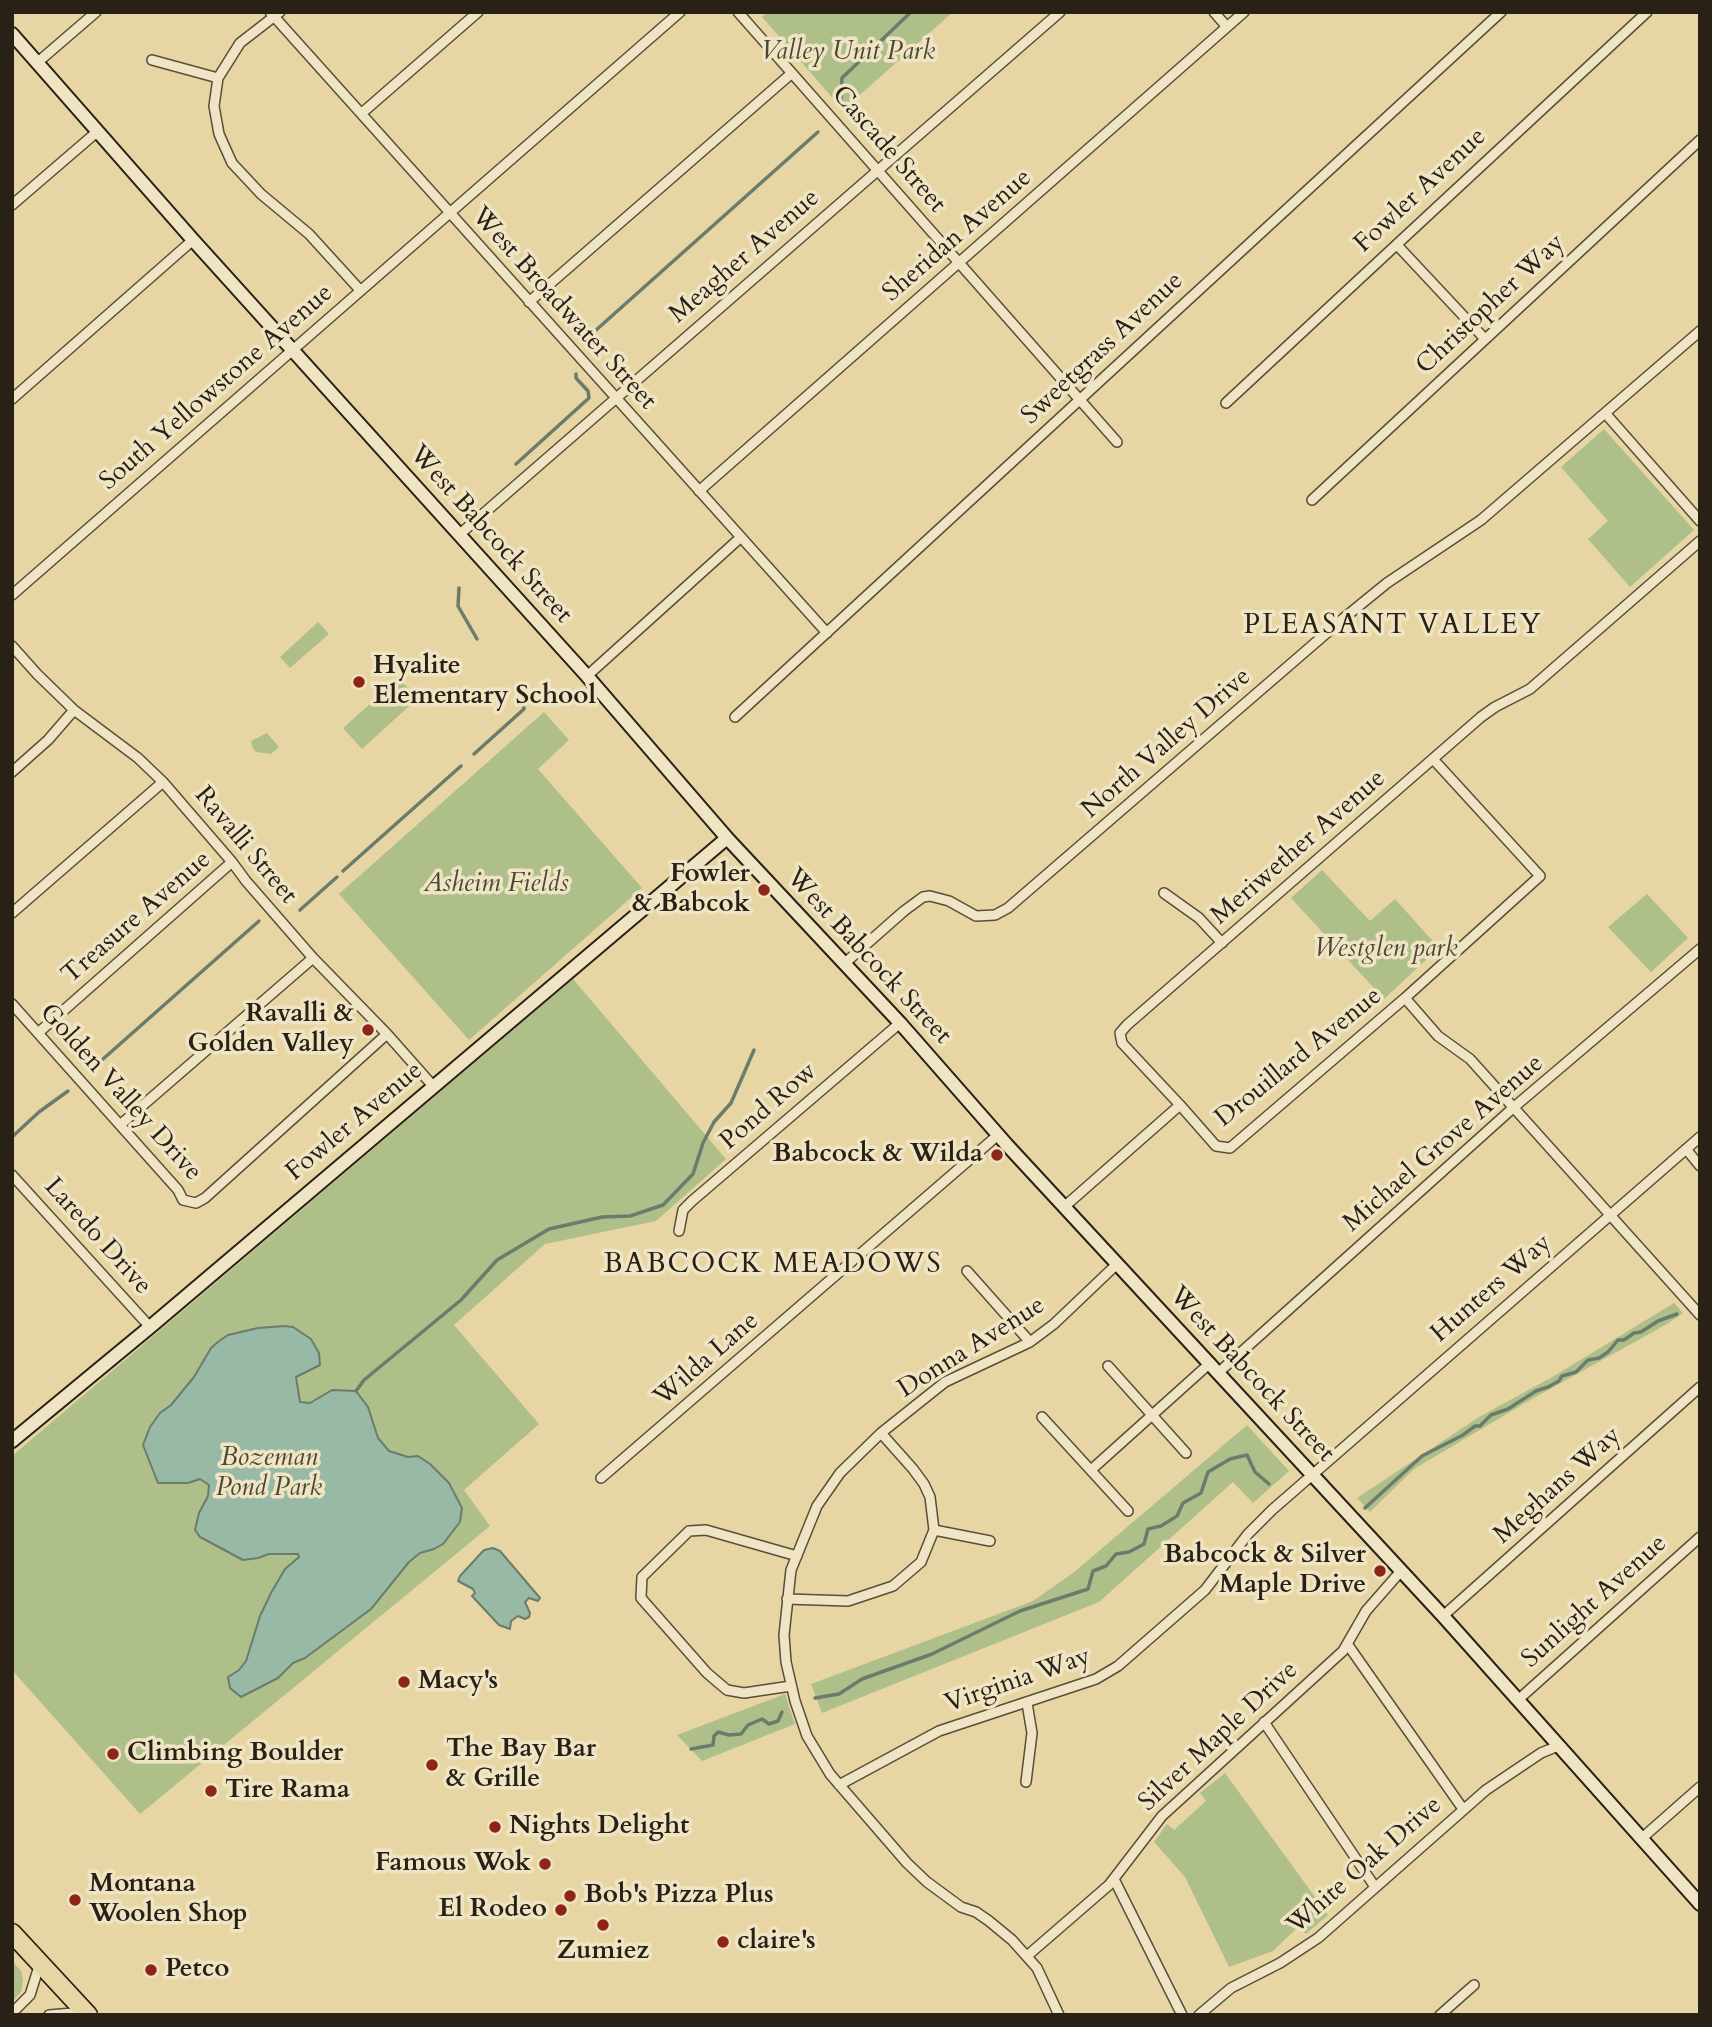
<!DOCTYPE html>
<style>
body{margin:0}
#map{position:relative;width:1712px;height:2027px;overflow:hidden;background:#e7d6a3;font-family:Cardo,serif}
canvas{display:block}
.frame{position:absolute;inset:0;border:14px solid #292016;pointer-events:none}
</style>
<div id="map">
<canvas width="1712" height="2027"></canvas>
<div class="frame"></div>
</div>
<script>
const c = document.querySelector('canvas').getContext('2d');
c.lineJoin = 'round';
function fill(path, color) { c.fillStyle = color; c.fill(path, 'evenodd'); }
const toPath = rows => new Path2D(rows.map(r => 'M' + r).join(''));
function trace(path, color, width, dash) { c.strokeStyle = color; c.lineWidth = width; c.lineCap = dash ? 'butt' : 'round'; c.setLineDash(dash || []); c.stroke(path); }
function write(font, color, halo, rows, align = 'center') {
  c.font = font + ' Cardo,serif'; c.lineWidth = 7; c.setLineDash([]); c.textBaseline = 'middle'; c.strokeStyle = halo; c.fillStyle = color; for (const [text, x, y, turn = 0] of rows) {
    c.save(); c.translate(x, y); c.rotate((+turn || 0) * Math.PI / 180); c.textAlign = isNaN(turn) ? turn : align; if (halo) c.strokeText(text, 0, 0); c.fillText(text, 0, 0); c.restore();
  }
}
const green = toPath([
 [767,12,953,12,843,110,762,17],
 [1604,429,1694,530,1630,587,1588,539,1608,521,1561,467],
 [318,622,329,634,290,668,280,657],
 [399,678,417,699,362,749,343,728],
 [544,712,569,740,538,769,642,888,469,1040,339,894],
 [267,733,279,747,271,754,256,752,252,747,251,741],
 [1322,870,1370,921,1395,899,1439,948,1384,999,1291,898],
 [1647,894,1688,938,1651,972,1608,927],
 [573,979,726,1159,656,1221,545,1244,454,1325,539,1424,464,1490,490,1526,140,1814,12,1670,12,1456],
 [1674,1303,1683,1313,1667,1324,1532,1399,1414,1469,1370,1512,1357,1498,1479,1417,1554,1376],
 [1247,1425,1289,1471,1253,1503,1233,1482,1099,1602,822,1713,811,1684,1033,1601,1073,1573],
 [785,1694,795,1724,702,1761,677,1735],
 [1225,1773,1328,1915,1306,1934,1298,1927,1273,1951,1229,1967,1185,1877,1154,1842,1167,1824,1174,1830,1206,1801,1200,1793],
 [12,1961,21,1971,23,1980,21,1992,12,2002]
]);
const water = toPath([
 [284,1326,293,1327,311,1339,319,1353,320,1365,296,1377,300,1402,310,1403,332,1390,356,1391,368,1407,378,1438,389,1451,408,1457,418,1456,430,1464,449,1483,462,1508,460,1522,443,1544,434,1549,420,1553,409,1562,371,1609,305,1658,293,1663,278,1678,241,1697,230,1688,228,1677,239,1670,246,1661,260,1616,271,1593,285,1569,299,1557,298,1554,269,1554,258,1558,243,1560,200,1537,195,1530,199,1513,208,1496,209,1485,200,1479,188,1483,158,1483,143,1445,150,1427,160,1413,171,1405,194,1377,211,1348,219,1341,228,1335,258,1328,284,1326],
 [493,1548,500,1551,540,1598,538,1601,529,1598,525,1602,530,1613,529,1617,525,1619,518,1616,511,1621,510,1629,499,1625,472,1596,475,1593,473,1589,458,1581,460,1576,484,1550,493,1548]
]);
const stream = toPath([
 [841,99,842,78,911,12],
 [586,339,818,132],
 [516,464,589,398,588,391,576,378,576,374],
 [459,588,458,606,477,639],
 [474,754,524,709,522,697],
 [343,871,461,766],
 [300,910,337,877],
 [94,1067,259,921],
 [12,1137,39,1112,68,1091],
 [356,1391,364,1380,461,1300,497,1260,549,1229,602,1217,630,1216,663,1205,693,1174,703,1143,714,1122,731,1103,754,1050],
 [1365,1508,1422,1456,1463,1435,1475,1426,1480,1426,1491,1415,1508,1409,1536,1391,1548,1387,1559,1381,1562,1376,1576,1372,1588,1360,1599,1358,1608,1352,1618,1340,1624,1340,1634,1333,1641,1332,1658,1321,1677,1314],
 [815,1698,839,1694,862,1679,932,1654,1020,1611,1088,1589,1093,1571,1106,1566,1116,1554,1129,1552,1144,1544,1148,1529,1161,1526,1177,1516,1183,1503,1201,1493,1208,1472,1230,1459,1247,1455,1255,1472,1269,1484],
 [691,1749,713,1745,714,1736,718,1732,729,1735,741,1734,748,1725,762,1719,769,1724,778,1721,782,1712]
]);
const street = toPath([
 [270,12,827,633],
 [280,12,240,43,218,78,214,106,219,134,232,163,261,194,309,234,360,290],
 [738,12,1117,442],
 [1214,12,1227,27],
 [152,60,218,78],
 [38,62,96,12],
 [362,113,478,12],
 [12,205,98,131],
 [1397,245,1485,339],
 [529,302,792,73],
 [12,399,193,240],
 [1226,403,1647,12],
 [1605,413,1700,521],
 [699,491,1244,12],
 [1312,500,1700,140],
 [460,534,1060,12],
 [12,595,680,12],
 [12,646,37,674,74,710,138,758,163,782,232,862,246,881,313,958,387,1034,433,1086],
 [587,676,740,538],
 [735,717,1501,12],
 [12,772,48,740,74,710],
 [1164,893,1199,918,1222,943],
 [12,913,163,782],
 [845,963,904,911,923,897,930,896,949,901,976,916,995,915,1008,908,1344,618,1387,583,1481,520,1700,331],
 [1405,998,1438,1036,1470,1059,1700,1315],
 [12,1004,178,1190,183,1200,196,1203,205,1198,387,1034],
 [38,1033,232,862],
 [1180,1105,1216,1146,1230,1148,1405,998,1540,876,1433,759],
 [120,1125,313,958],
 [1686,1149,1700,1166],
 [12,1175,150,1327],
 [1064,1207,1180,1105,1122,1043,1120,1033,1127,1025,1481,717,1495,707,1530,689,1700,541],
 [679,1231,683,1210,692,1201,900,1023],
 [967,1271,1030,1342],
 [1108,1366,1186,1453],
 [1218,1373,1513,1108,1700,949],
 [1042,1417,1128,1511],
 [1091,1470,1209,1364],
 [601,1478,998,1135],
 [934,1530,990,1541],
 [787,1599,848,1601,893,1586,921,1562,934,1530,930,1497,924,1484,913,1469,881,1433],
 [1443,1616,1700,1387],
 [1348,1645,1463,1809],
 [791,1686,744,1693,727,1690,707,1673,641,1598,642,1577,689,1531,706,1530,797,1556],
 [1519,1699,1700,1537],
 [1264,1722,1375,1887],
 [1026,1782,1032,1733,1027,1703],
 [839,1785,939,1731,1096,1679,1118,1666,1205,1590,1248,1534,1272,1510,1700,1137],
 [1641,1839,1700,1787],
 [1114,1879,1182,2015],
 [1027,1956,1109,1885,1162,1816,1343,1651,1366,1611,1401,1571],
 [12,2013,30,1995,40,1963],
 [49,2015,85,2012],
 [1059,2015,1037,1968,1012,1940,989,1921,976,1912,961,1907,927,1882,907,1863,830,1774,807,1736,795,1701,786,1662,784,1635,791,1570,817,1506,840,1473,881,1433,945,1382,1030,1342,1054,1324,1117,1264],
 [1199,2015,1231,1988,1280,1963,1318,1938,1486,1790,1541,1753,1558,1746],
 [1440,2015,1474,1985]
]);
const secondary = toPath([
 [12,34,193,240,587,676,727,838,900,1023,1007,1145,1443,1616,1700,1904],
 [12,1441,150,1327,727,838]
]);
const highway = toPath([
 [12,1933,88,2015]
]);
const markers = [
 [359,682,7,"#8f2418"],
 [764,890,7,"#8f2418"],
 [368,1030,7,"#8f2418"],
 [997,1155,7,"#8f2418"],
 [1380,1571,7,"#8f2418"],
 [404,1682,7,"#8f2418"],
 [113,1754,7,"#8f2418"],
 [432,1765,7,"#8f2418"],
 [211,1791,7,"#8f2418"],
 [495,1827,7,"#8f2418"],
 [545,1864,7,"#8f2418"],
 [570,1896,7,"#8f2418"],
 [75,1900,7,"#8f2418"],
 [561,1910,7,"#8f2418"],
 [603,1925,7,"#8f2418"],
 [723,1942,7,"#8f2418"],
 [151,1970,7,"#8f2418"]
];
const parkNames = [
 ["Valley Unit Park",848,53],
 ["Asheim Fields",496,885],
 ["Westglen park",1386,950],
 ["Bozeman",269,1459],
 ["Pond Park",269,1489]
];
const streetNames = [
 ["Cascade Street",888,150,49],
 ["Fowler Avenue",1421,191,-43],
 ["Sheridan Avenue",958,236,-41],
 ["Meagher Avenue",745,257,-41],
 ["Christopher Way",1491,305,-43],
 ["West Broadwater Street",563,309,48],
 ["Sweetgrass Avenue",1103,349,-43],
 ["South Yellowstone Avenue",217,388,-41],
 ["West Babcock Street",490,535,48],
 ["North Valley Drive",1167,744,-41],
 ["Ravalli Street",245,846,50],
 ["Meriwether Avenue",1299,848,-41],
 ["Treasure Avenue",137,918,-41],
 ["West Babcock Street",868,957,47],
 ["Drouillard Avenue",1299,1058,-39],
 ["Golden Valley Drive",120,1093,48],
 ["Pond Row",769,1107,-41],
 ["Fowler Avenue",355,1122,-40],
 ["Michael Grove Avenue",1444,1144,-41],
 ["Laredo Drive",97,1237,48],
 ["Hunters Way",1492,1289,-41],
 ["Donna Avenue",972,1348,-32],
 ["Wilda Lane",707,1360,-41],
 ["West Babcock Street",1251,1375,47],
 ["Meghans Way",1558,1486,-42],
 ["Sunlight Avenue",1595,1602,-42],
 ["Virginia Way",1018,1681,-19],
 ["Silver Maple Drive",1219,1737,-43],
 ["White Oak Drive",1365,1866,-41]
];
const poiNames = [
 ["Hyalite",373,667],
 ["Elementary School",373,697],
 ["Fowler",750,875,"right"],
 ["& Babcok",750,905,"right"],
 ["Ravalli &",354,1015,"right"],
 ["Golden Valley",354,1045,"right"],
 ["Babcock & Wilda",983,1155,"right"],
 ["Babcock & Silver",1366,1556,"right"],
 ["Maple Drive",1366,1586,"right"],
 ["Macy's",418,1682],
 ["The Bay Bar",446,1750],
 ["& Grille",446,1780],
 ["Climbing Boulder",127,1754],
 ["Tire Rama",225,1791],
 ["Nights Delight",509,1827],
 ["Famous Wok",531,1864,"right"],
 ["Montana",89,1885],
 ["Woolen Shop",89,1915],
 ["Bob's Pizza Plus",584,1896],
 ["El Rodeo",547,1910,"right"],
 ["claire's",737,1942],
 ["Zumiez",603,1952,"center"],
 ["Petco",165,1970]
];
const neighbourhoodNames = [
 ["PLEASANT VALLEY",1393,627],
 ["BABCOCK MEADOWS",773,1266]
];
fill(green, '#afbf8a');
fill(water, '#97b9a6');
trace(water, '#6b7c6c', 2);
trace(stream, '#6b7c6c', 3.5);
trace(street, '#584e39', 12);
trace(secondary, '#292016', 16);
trace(highway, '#292016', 21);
trace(street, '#efe4c3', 9);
trace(secondary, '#efe4c3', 12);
trace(highway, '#e7d6a3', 18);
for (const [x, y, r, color] of markers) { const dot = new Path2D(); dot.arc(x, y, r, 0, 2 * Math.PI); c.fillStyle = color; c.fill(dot); trace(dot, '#efe4c3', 2.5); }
write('italic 26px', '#4a4833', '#efe4c3', parkNames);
write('26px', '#292016', '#efe4c3', streetNames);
write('bold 26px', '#292016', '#efe4c3', poiNames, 'left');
c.letterSpacing = '2px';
write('28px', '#292016', '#efe4c3', neighbourhoodNames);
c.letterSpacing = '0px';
</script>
